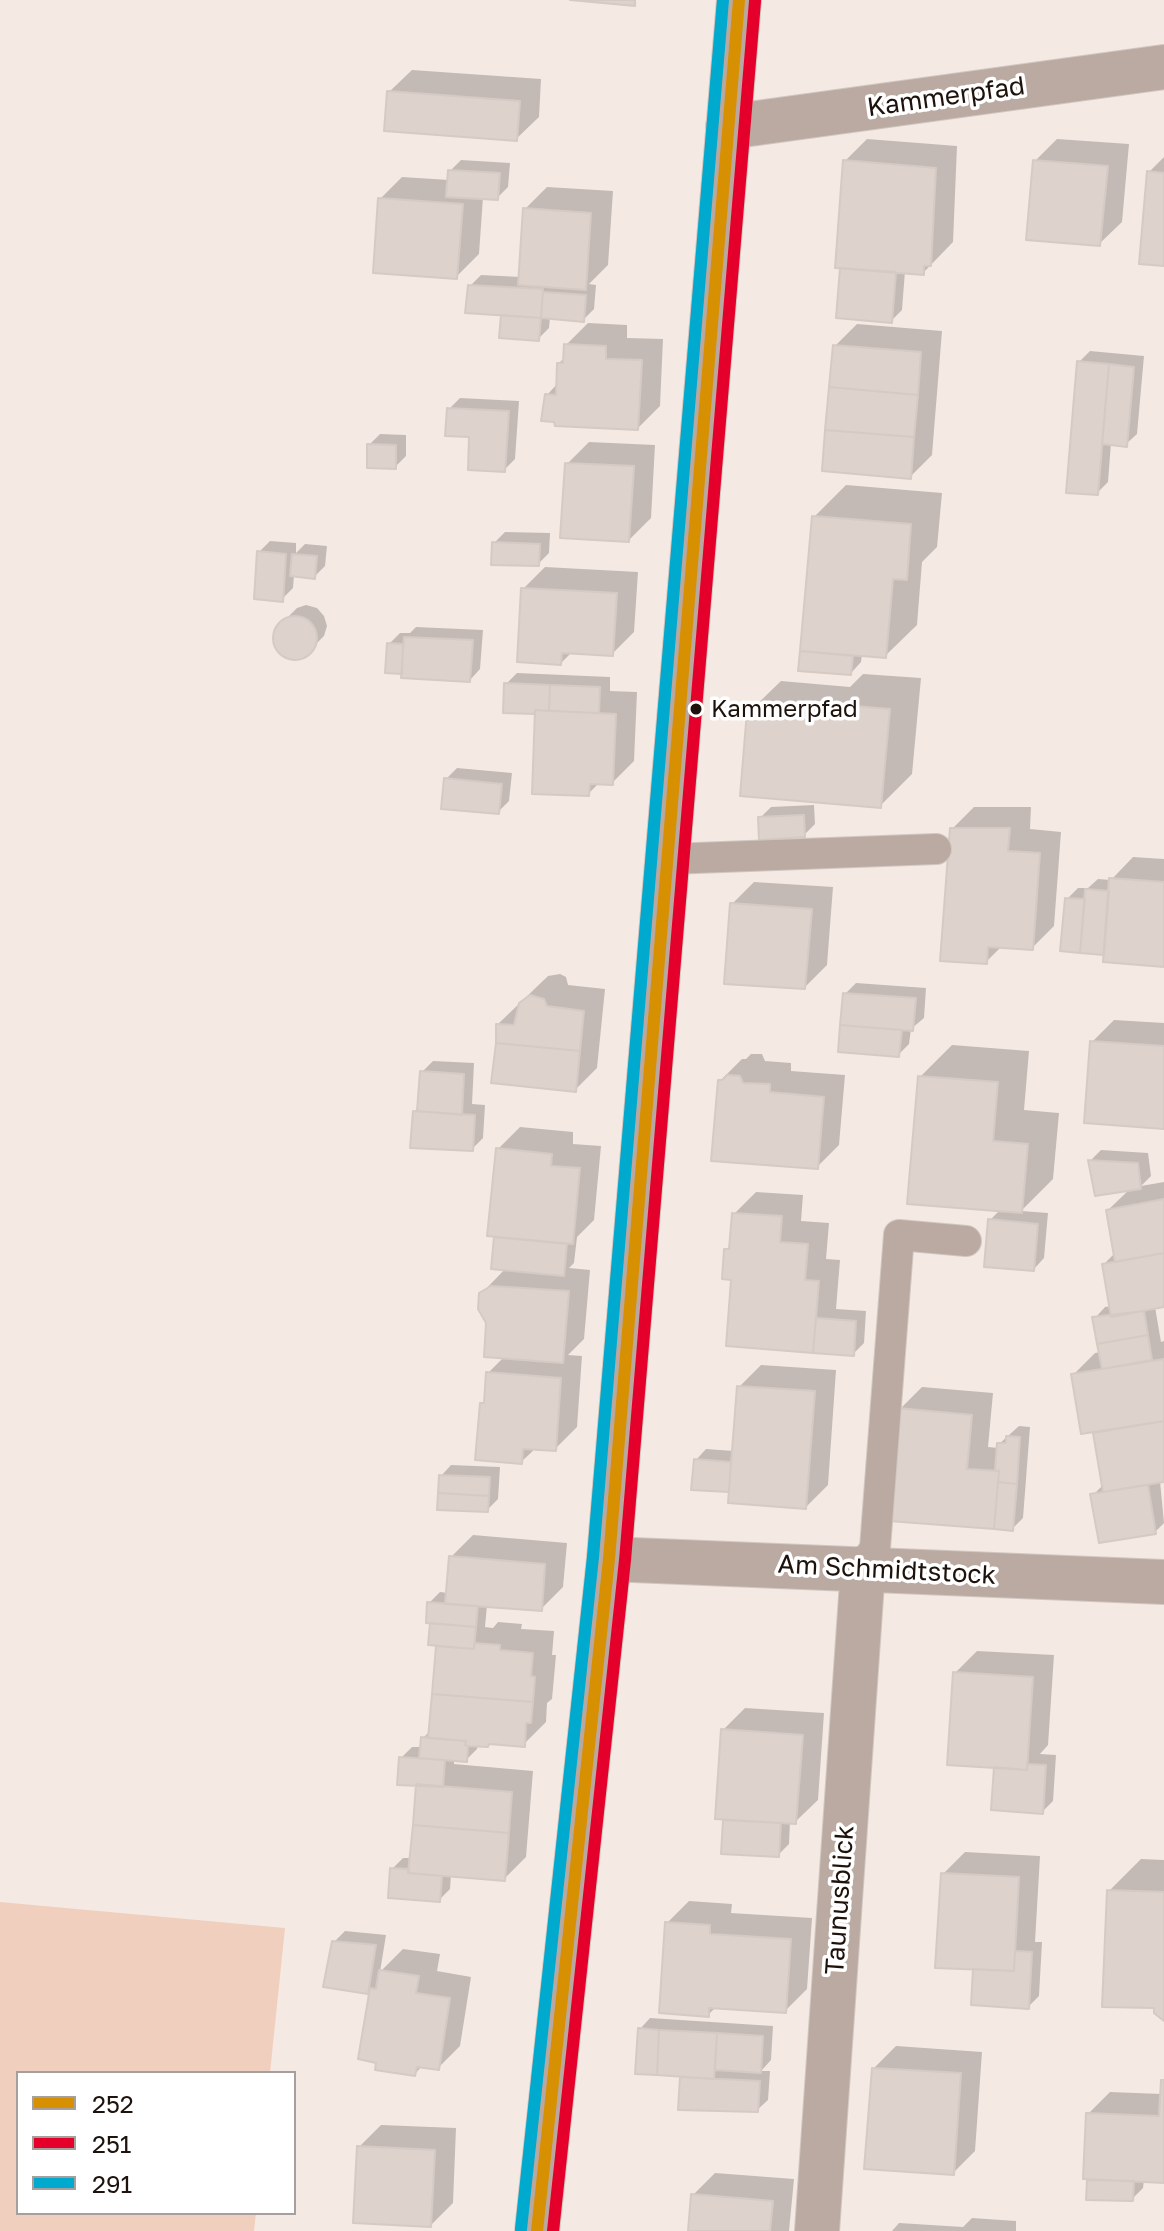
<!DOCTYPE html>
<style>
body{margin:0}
#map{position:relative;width:1164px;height:2231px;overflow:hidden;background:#f5e9e3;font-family:"Golos Text",sans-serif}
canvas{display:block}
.legend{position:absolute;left:16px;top:2071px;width:280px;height:144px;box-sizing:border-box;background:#fff;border:2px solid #a5a09e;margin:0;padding:10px 14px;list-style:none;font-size:24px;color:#1e120c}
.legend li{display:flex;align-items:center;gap:16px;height:40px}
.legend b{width:40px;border:2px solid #a5a09e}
</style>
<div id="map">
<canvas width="1164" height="2231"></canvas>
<ul class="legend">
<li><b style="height:10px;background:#d69002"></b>252</li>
<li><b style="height:10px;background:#e4002b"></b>251</li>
<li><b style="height:10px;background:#00a9ce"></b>291</li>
</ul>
</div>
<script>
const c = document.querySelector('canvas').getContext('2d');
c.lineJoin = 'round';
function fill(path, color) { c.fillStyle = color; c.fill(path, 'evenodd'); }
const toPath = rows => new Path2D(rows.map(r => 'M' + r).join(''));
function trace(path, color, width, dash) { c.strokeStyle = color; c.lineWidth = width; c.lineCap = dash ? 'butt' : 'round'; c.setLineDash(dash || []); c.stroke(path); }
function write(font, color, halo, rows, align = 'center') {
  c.font = font + ' "Golos Text",sans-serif'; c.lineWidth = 7; c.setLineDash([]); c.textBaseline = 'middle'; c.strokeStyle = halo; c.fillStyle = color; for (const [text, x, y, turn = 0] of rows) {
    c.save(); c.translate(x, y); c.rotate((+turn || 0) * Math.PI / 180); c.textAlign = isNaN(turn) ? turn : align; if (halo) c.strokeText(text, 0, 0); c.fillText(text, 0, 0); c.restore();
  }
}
const green = toPath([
 [0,1902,285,1928,270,2073,18,2073,18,2213,256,2213,254,2231,0,2231]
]);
const shadow = toPath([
 [412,70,541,79,539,117,516,139,389,92],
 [867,139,957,146,953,242,923,273,905,271,902,310,891,321,845,161],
 [1057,139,1129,144,1122,222,1099,244,1035,161],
 [1164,157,1164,264,1149,172],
 [461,160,510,163,508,187,497,198,483,197,479,254,457,276,380,199,402,177,449,180,450,171],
 [547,187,613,191,608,265,589,284,596,285,594,309,583,320,550,317,549,328,538,339,470,286,481,275,521,277,525,209],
 [588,323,627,325,627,338,663,339,660,406,638,428,547,395,558,383,559,363,565,357,566,345],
 [857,324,942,331,932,455,910,477,835,346],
 [1090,351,1144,356,1137,434,1126,444,1111,443,1108,482,1097,493,1079,362],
 [460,398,519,401,515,459,504,470,449,409],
 [380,434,406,435,406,456,395,467,369,445],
 [589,442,655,445,651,518,629,540,567,464],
 [846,485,942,493,937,547,922,562,917,625,885,656,862,654,861,662,851,673,800,669,814,517],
 [505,532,550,533,549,553,538,564,494,543],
 [270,541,296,543,296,553,305,544,327,546,325,566,314,577,294,575,293,588,282,599,259,552],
 [545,567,638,572,634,632,612,654,572,652,561,663,523,589],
 [306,605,317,608,324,616,327,626,324,636,305,655,295,658,284,656,277,648,274,637,277,628,297,608],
 [416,627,483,630,480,669,470,680,404,676,389,644,400,633,410,633],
 [517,673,610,677,610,691,637,692,634,761,612,783,600,782,588,794,537,713,506,684],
 [863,674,921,678,912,774,880,806,749,712,781,681,850,687],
 [457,768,512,773,509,801,498,812,446,779],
 [814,805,815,824,804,835,760,818,771,807],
 [974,807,1031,807,1030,829,1061,832,1054,926,1032,948,1002,946,986,962,952,829],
 [1133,857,1164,859,1164,965,1106,953,1067,899,1078,888,1088,888,1098,879,1111,880],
 [754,882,833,887,827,965,805,987,732,904],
 [560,974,566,977,568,985,605,989,597,1068,575,1090,498,1024,548,976],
 [856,983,926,988,924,1018,911,1029,909,1044,898,1055,845,994],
 [1114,1020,1164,1023,1164,1127,1092,1042],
 [952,1045,1029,1051,1024,1110,1059,1113,1053,1179,1021,1211,1048,1213,1044,1258,1034,1269,990,1220,1001,1209,920,1077],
 [751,1054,762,1054,765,1061,791,1063,791,1071,845,1075,839,1145,817,1167,720,1081,742,1059,746,1059],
 [433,1061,474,1063,472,1104,485,1105,483,1138,472,1149,414,1112,419,1107,422,1072],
 [520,1127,573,1132,573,1144,601,1146,594,1220,577,1237,574,1263,569,1268,590,1270,584,1339,568,1355,582,1356,577,1427,555,1449,536,1448,521,1462,482,1404,486,1399,488,1373,505,1356,488,1323,481,1294,506,1268,493,1267,498,1149],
 [1101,1150,1148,1153,1151,1176,1141,1186,1164,1182,1164,1305,1155,1307,1161,1342,1164,1341,1164,1480,1160,1481,1164,1523,1155,1532,1093,1495,1104,1484,1095,1430,1073,1375,1095,1353,1101,1352,1095,1318,1105,1307,1111,1306,1104,1264,1115,1253,1108,1210,1130,1189,1090,1161],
 [756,1192,803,1195,801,1221,829,1223,826,1259,840,1260,836,1309,866,1311,864,1343,853,1354,728,1344,733,1279,726,1250,732,1244,734,1214],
 [761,1365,836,1370,828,1485,806,1507,731,1487,696,1460,706,1449,734,1451,739,1387],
 [922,1387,993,1393,988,1447,999,1448,999,1444,1019,1426,1030,1427,1023,1518,1012,1529,900,1409],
 [451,1465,500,1467,498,1499,487,1510,441,1476],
 [473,1535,567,1543,563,1587,541,1609,487,1605,485,1627,493,1628,498,1622,522,1624,521,1629,554,1631,552,1655,556,1655,552,1699,547,1703,546,1722,524,1744,491,1742,478,1744,477,1749,466,1760,454,1759,454,1764,533,1771,526,1857,504,1879,451,1874,450,1889,439,1900,392,1869,403,1858,411,1858,418,1784,401,1758,412,1747,422,1747,423,1738,431,1730,438,1644,429,1603,440,1592,448,1593,451,1557],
 [977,1651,1054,1655,1048,1745,1040,1754,1056,1755,1053,1801,1042,1812,996,1766,955,1673],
 [745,1708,824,1713,818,1800,795,1822,790,1822,789,1844,778,1855,725,1821,727,1818,723,1730],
 [965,1852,1040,1856,1035,1942,1042,1942,1039,1996,1028,2007,943,1874],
 [1141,1859,1164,1860,1164,2018,1109,1891],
 [689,1901,732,1904,731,1913,812,1918,807,1989,785,2011,716,2007,708,2015,667,1923],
 [345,1931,386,1935,380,1972,403,1949,440,1954,437,1971,471,1977,460,2046,438,2068,422,2066,415,2074,361,2058,372,1988,367,1992,334,1942],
 [650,2018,773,2026,771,2060,761,2071,770,2071,768,2100,757,2110,680,2108,682,2075,640,2029],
 [896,2046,982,2052,975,2151,953,2173,874,2068],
 [1164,2080,1164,2180,1144,2180,1143,2188,1132,2199,1089,2181,1092,2178,1088,2114,1110,2092,1162,2094],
 [381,2125,456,2128,453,2203,431,2225,359,2147],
 [715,2173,794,2179,789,2231,690,2231,693,2195],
 [972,2218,1016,2221,1016,2231,892,2231,899,2223,963,2227]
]);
const building = toPath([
 [570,0,635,0,635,6,570,0],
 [387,91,520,101,517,141,384,131,387,91],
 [843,160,936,168,931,266,924,266,924,275,835,268,843,160],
 [1033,160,1108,166,1100,246,1026,240,1033,160],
 [448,170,500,173,498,200,446,197,448,170],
 [1147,171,1164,173,1164,266,1139,264,1147,171],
 [378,198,463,204,457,279,373,273,378,198],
 [523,208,591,213,586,290,518,285,523,208],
 [840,268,896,272,892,323,836,318,840,268],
 [468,285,543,289,541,318,465,313,468,285],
 [543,292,586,295,584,322,541,318,543,292],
 [501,315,541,318,539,341,499,338,501,315],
 [564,344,606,346,606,359,642,360,638,430,555,426,554,422,541,421,545,394,556,395,557,363,563,363,564,344],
 [833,345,921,352,918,395,829,387,833,345],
 [1077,361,1109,364,1098,495,1066,493,1077,361],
 [1109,364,1134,367,1127,447,1102,444,1109,364],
 [829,387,918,395,914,437,825,430,829,387],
 [447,408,509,411,505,472,468,470,469,437,445,436,447,408],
 [825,430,914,437,911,479,822,471,825,430],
 [367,444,396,445,396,469,367,468,367,444],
 [565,463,634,466,629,542,560,538,565,463],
 [812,516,911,524,907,580,893,579,886,658,800,651,812,516],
 [492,542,540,544,539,566,491,565,492,542],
 [257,551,286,554,283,602,254,599,257,551],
 [292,554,317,556,315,579,290,576,292,554],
 [521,588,617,593,613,656,562,653,561,665,517,662,521,588],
 '273 638a22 22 0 1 1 44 0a22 22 0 1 1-44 0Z',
 [404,637,473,640,470,682,401,678,404,637],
 [387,643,403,644,402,674,385,673,387,643],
 [800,651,853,656,851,675,798,671,800,651],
 [504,683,550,685,549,711,535,710,535,714,503,713,504,683],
 [550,685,600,687,599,713,549,711,550,685],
 [830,704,890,709,881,808,740,796,747,711,829,718,830,704],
 [535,710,616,714,613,785,590,784,589,796,532,794,535,710],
 [444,778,502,784,499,814,441,809,444,778],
 [804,815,805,837,759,840,758,817,804,815],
 [950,828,1010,828,1008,851,1040,853,1033,950,988,947,987,964,940,961,950,828],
 [1109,878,1164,882,1164,967,1103,962,1109,878],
 [1085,889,1109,891,1104,955,1080,953,1085,889],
 [1065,898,1085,899,1080,953,1060,951,1065,898],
 [730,903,812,909,805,989,724,984,730,903],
 [843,993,916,998,913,1031,840,1025,843,993],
 [530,995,544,999,547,1006,584,1011,580,1051,496,1043,496,1024,514,1025,519,1003,530,995],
 [840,1025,902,1030,899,1057,838,1052,840,1025],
 [1090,1041,1164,1046,1164,1129,1084,1123,1090,1041],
 [496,1043,580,1051,576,1092,491,1083,496,1043],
 [420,1071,464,1074,462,1115,417,1111,420,1071],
 [727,1075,740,1076,743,1083,770,1084,770,1092,824,1097,818,1169,711,1161,718,1080,722,1080,727,1075],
 [918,1076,998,1082,993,1141,1028,1144,1022,1213,907,1204,918,1076],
 [413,1111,475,1115,473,1151,410,1148,413,1111],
 [496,1148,552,1154,551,1166,580,1168,573,1244,487,1236,496,1148],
 [1088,1160,1138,1163,1141,1189,1095,1196,1088,1160],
 [1164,1199,1164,1253,1115,1262,1106,1210,1164,1199],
 [732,1213,782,1216,780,1242,808,1244,805,1280,819,1281,813,1353,726,1346,731,1280,722,1279,724,1249,729,1249,732,1213],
 [988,1219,1038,1224,1034,1271,984,1267,988,1219],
 [494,1237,567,1244,564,1276,491,1269,494,1237],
 [1164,1253,1164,1307,1111,1317,1102,1264,1164,1253],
 [491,1286,569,1291,563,1363,484,1357,486,1323,478,1309,479,1293,491,1286],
 [1144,1311,1148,1335,1097,1344,1092,1317,1144,1311],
 [816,1318,856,1321,854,1356,813,1353,816,1318],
 [1148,1335,1152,1360,1102,1369,1097,1344,1148,1335],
 [1164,1359,1164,1421,1081,1434,1071,1374,1164,1359],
 [486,1372,561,1378,556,1451,523,1449,522,1464,475,1460,480,1403,484,1403,486,1372],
 [737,1386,815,1391,806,1509,728,1503,737,1386],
 [898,1408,972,1415,967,1469,999,1471,994,1529,889,1521,898,1408],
 [1164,1421,1164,1482,1103,1492,1093,1433,1164,1421],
 [1006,1436,1020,1437,1017,1484,998,1482,999,1471,995,1470,997,1443,1006,1443,1006,1436],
 [694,1459,731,1462,729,1492,691,1490,694,1459],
 [439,1475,490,1477,489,1496,438,1493,439,1475],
 [998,1482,1017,1484,1013,1531,994,1529,998,1482],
 [1148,1485,1156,1534,1099,1543,1090,1494,1148,1485],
 [438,1493,489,1496,488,1512,437,1510,438,1493],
 [449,1556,545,1564,542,1611,445,1604,449,1556],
 [427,1602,478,1606,476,1627,426,1623,427,1602],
 [430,1623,476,1627,474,1649,428,1645,430,1623],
 [474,1643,500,1645,500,1650,533,1653,531,1676,535,1677,533,1702,432,1694,436,1646,474,1649,474,1643],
 [953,1672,1033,1677,1027,1770,947,1765,953,1672],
 [432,1694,533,1702,531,1723,526,1723,525,1747,489,1744,488,1747,468,1746,465,1745,466,1741,428,1738,432,1694],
 [721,1729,803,1735,796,1824,715,1819,721,1729],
 [421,1737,466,1741,465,1745,468,1746,467,1762,419,1758,421,1737],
 [399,1757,445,1760,443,1787,397,1785,399,1757],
 [1027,1764,1046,1765,1043,1814,991,1810,994,1767,1027,1770,1027,1764],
 [416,1784,512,1792,509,1833,413,1825,416,1784],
 [723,1820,781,1823,779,1857,721,1854,723,1820],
 [413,1825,509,1833,505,1881,408,1873,413,1825],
 [390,1868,409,1869,408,1873,442,1876,440,1902,388,1898,390,1868],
 [941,1873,1019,1877,1014,1971,935,1968,941,1873],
 [1107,1890,1164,1892,1164,2021,1154,2013,1154,2008,1102,2007,1107,1890],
 [665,1922,710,1925,710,1934,791,1939,786,2013,709,2008,709,2017,659,2013,665,1922],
 [332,1941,376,1945,368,1994,323,1987,332,1941],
 [1015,1951,1032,1952,1029,2009,971,2005,973,1969,1014,1971,1015,1951],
 [379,1970,419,1976,416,1993,450,1998,439,2070,417,2067,415,2076,375,2070,376,2063,358,2059,370,1988,376,1989,379,1970],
 [638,2028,659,2030,657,2075,635,2074,638,2028],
 [659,2030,717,2033,714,2079,657,2075,659,2030],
 [717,2033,763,2036,761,2073,715,2070,717,2033],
 [872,2068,961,2073,954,2175,864,2169,872,2068],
 [680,2077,760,2081,758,2112,678,2110,680,2077],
 [1161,2080,1164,2080,1164,2183,1083,2179,1086,2113,1159,2116,1161,2080],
 [357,2146,435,2150,431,2227,353,2223,357,2146],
 [1087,2180,1134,2181,1133,2201,1086,2200,1087,2180],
 [691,2194,773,2201,770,2231,688,2231,691,2194]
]);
const lane = toPath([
 [669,859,936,849],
 [863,1568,875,1548,899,1235,966,1241]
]);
const street = toPath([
 [728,127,1164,67],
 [609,1559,1164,1582],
 [817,2231,863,1568]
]);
const secondary = toPath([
 [537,2231,609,1559,739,0]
]);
const bus1 = toPath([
 [537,2231,609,1559,739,0]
]);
const bus2 = toPath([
 [553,2231,625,1560,755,1]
]);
const bus3 = toPath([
 [521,2229,593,1557,723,0]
]);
const markers = [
 [696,709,7,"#1e120c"]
];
const busNames = [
 ["Kammerpfad",711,709]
];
const streetNames = [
 ["Kammerpfad",946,97,-8],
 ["Am Schmidtstock",887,1570,3],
 ["Taunusblick",840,1900,-86]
];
fill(green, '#f1cfbe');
fill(shadow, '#0003');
fill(building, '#ded2cc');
trace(building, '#d6cac4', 2);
trace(lane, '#d1c7c2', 32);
trace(street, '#d1c7c2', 46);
trace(secondary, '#d1c7c2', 46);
trace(lane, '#baaaa2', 30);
trace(street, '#baaaa2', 44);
trace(secondary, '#baa8a0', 44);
trace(bus1, '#d69002', 12);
trace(bus2, '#e4002b', 12);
trace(bus3, '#00a9ce', 12);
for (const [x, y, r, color] of markers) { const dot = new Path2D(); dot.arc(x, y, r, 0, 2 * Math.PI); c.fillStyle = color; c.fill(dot); trace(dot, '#fff', 3); }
write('24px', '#1e120c', '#fff', busNames, 'left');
write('26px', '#1e120c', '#fff', streetNames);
</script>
